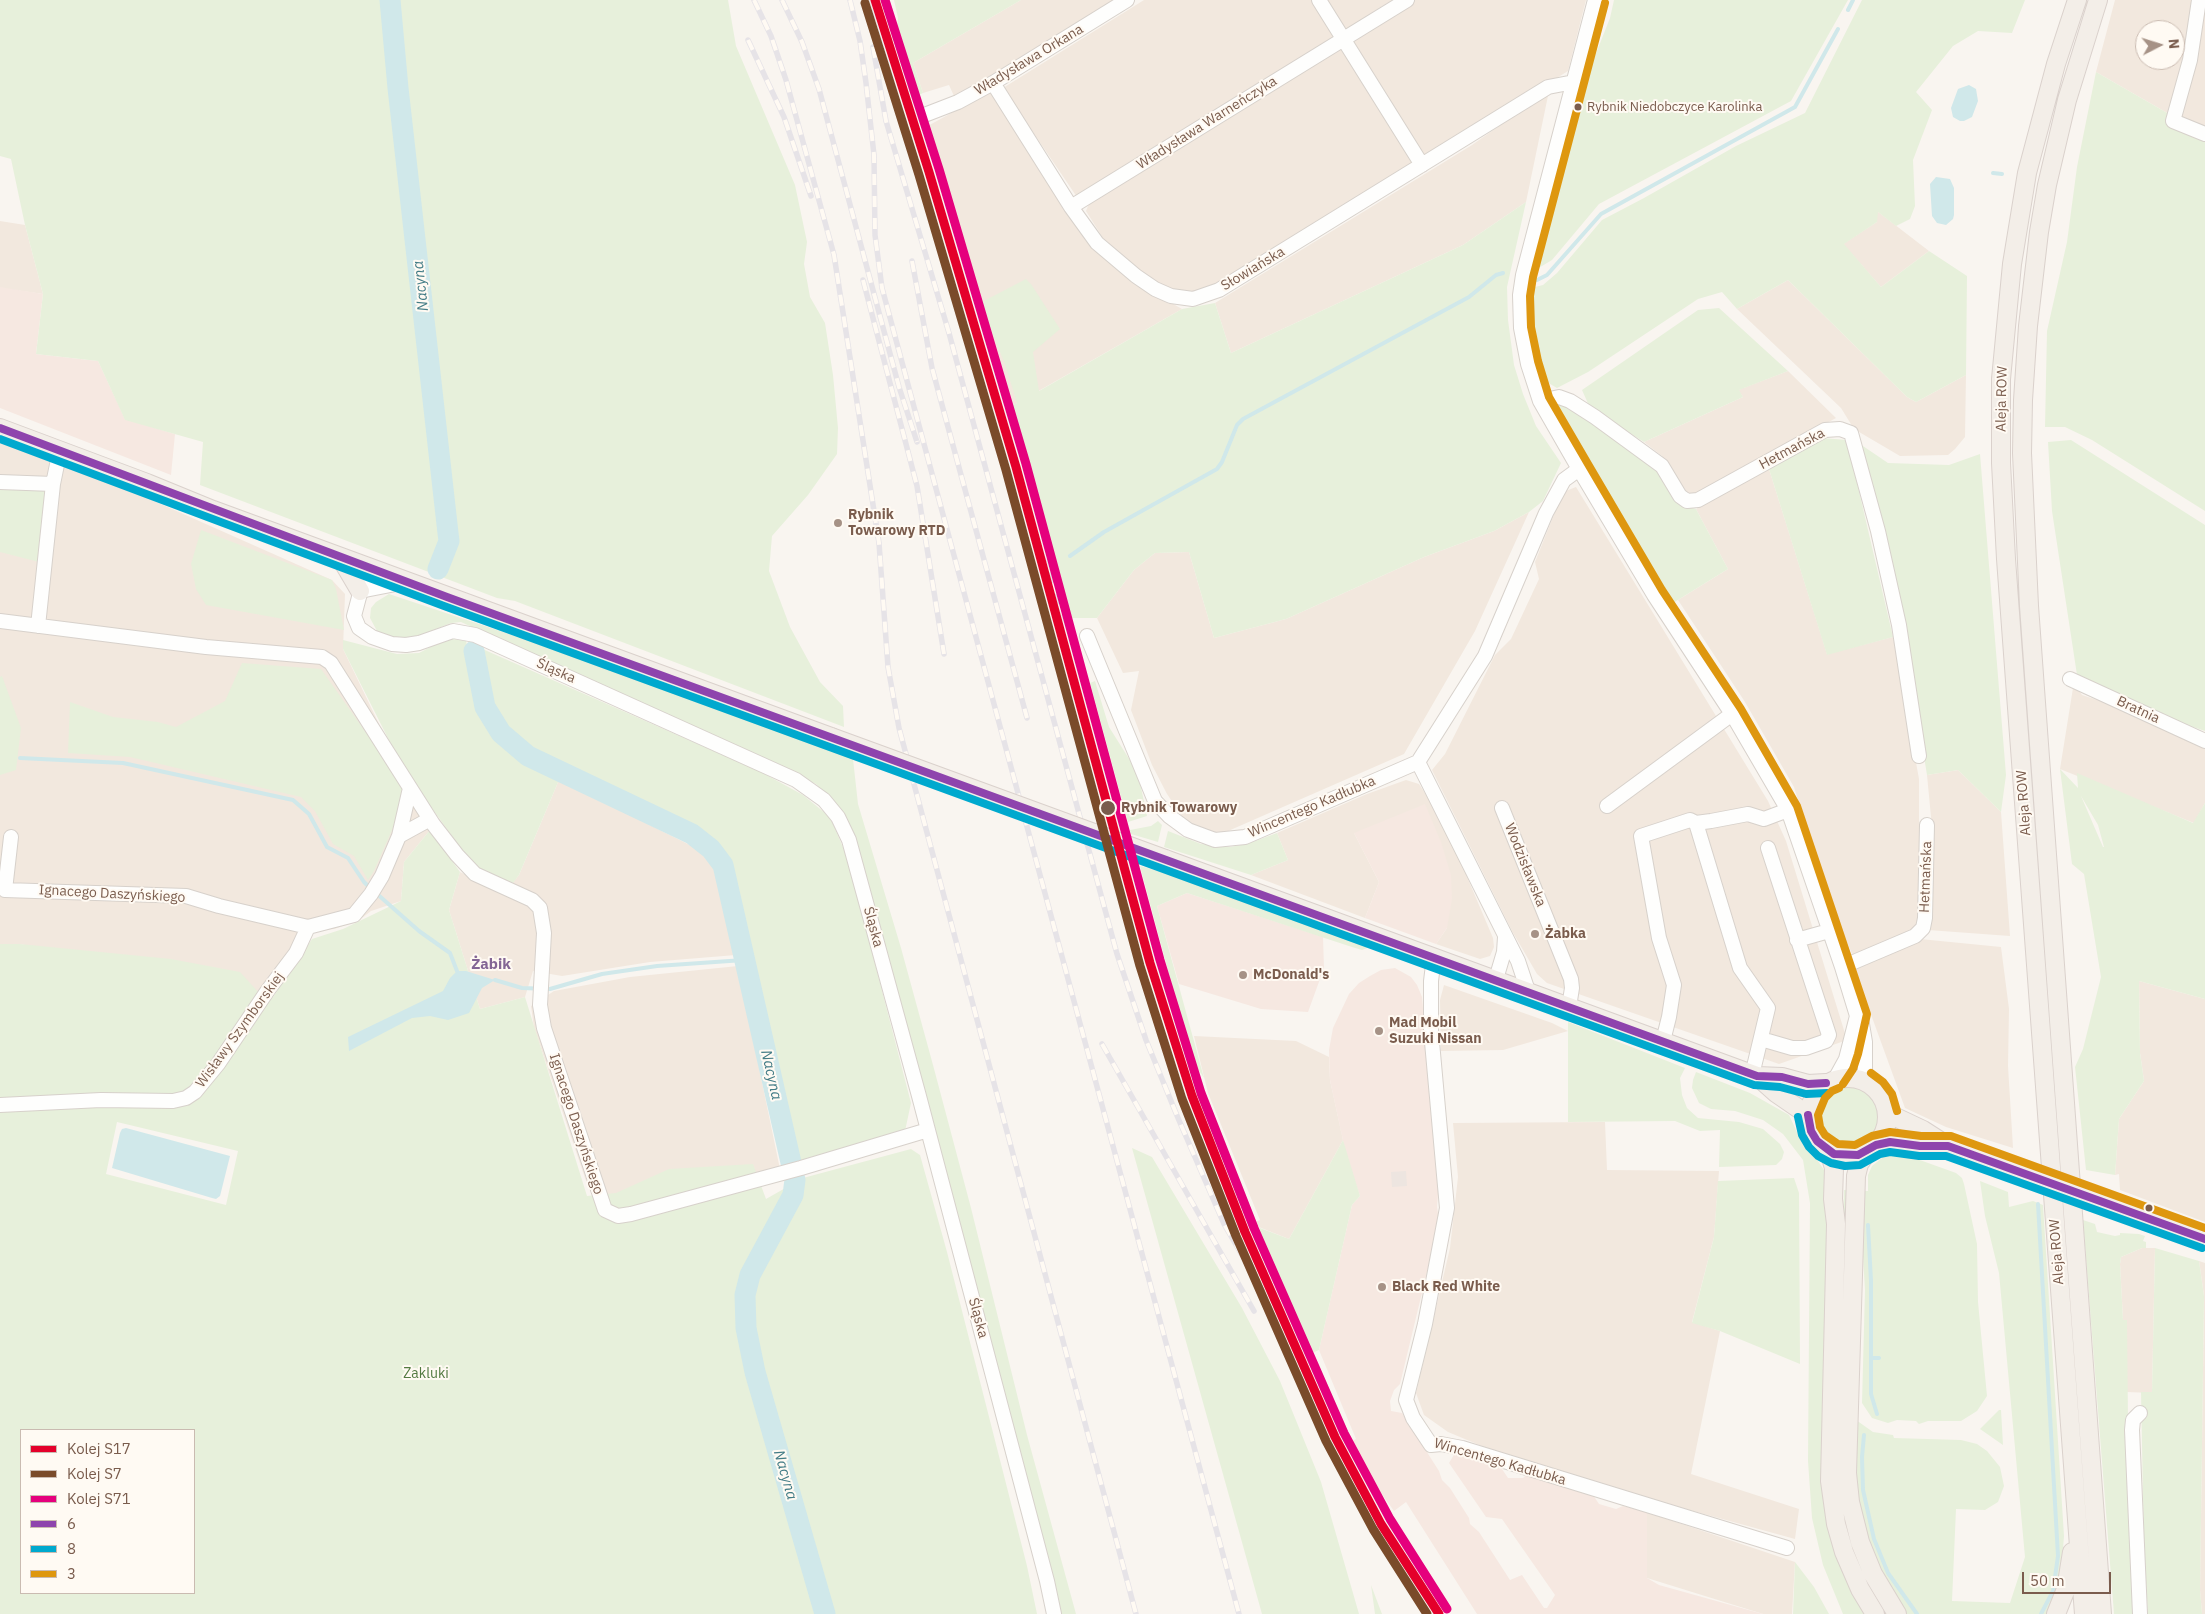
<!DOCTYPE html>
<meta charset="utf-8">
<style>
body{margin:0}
#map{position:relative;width:2205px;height:1614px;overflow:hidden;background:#f9f5f0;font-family:"IBM Plex Sans",sans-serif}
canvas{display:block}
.legend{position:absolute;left:20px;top:1429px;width:175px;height:165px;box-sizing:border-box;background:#fffaf3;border:1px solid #cabbb1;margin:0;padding:6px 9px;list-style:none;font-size:15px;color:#7a5c4d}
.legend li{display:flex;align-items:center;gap:10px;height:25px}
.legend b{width:25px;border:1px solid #cabbb1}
.north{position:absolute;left:2135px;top:20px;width:50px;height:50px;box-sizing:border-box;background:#fffaf3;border:1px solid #cabbb1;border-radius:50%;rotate:85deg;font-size:14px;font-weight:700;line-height:20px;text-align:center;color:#7a5c4d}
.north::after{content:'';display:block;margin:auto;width:18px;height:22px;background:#a69286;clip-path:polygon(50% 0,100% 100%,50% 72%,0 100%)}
.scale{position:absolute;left:2022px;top:1572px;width:89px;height:22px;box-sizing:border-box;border:2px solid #7a5c4d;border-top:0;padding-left:6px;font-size:15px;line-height:18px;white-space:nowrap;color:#7a5c4d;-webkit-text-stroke:4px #fffaf3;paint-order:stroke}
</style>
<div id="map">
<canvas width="2205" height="1614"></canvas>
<ul class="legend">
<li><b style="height:6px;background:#e4002b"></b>Kolej S17</li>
<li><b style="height:6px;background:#7a4b2a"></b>Kolej S7</li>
<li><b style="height:6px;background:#e5007d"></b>Kolej S71</li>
<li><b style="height:6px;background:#8e44ad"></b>6</li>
<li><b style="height:6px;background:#00a9ce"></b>8</li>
<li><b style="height:6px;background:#de970f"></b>3</li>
</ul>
<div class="north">N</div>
<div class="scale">50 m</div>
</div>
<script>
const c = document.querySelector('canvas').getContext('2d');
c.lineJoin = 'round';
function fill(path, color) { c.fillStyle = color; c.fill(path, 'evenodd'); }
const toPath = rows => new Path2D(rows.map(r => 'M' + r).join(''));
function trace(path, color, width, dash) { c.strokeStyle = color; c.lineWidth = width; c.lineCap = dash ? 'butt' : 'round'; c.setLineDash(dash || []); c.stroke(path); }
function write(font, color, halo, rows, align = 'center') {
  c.font = font + ' "IBM Plex Sans",sans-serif'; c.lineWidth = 4; c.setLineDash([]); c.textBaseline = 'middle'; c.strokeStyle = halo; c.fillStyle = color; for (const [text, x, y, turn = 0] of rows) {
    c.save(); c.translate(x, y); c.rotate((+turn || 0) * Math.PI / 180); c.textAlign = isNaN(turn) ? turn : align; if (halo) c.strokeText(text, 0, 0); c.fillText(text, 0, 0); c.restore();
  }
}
const residential = toPath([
 [1021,0,1114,0,999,73,954,96,949,85,923,93,913,63],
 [1144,0,1312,0,1336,36,1079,200,1003,88],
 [1326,0,1392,0,1345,30],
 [1415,0,1586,0,1568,71,1424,160,1351,39],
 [2115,0,2195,0,2190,39,2169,114,2096,72],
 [2145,30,2175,30,2175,60,2145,60],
 [2205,0,2205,128,2181,117],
 [1342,45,1416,165,1206,296,1179,293,1154,284,1108,246,1086,211,1091,199],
 [991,91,1086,241,1140,285,1182,309,1007,409,926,127],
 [1549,91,1526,202,1463,245,1231,353,1215,303,1472,145],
 [1877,211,1929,251,1881,287,1843,244,1877,222],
 [0,221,25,225,43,294,0,288],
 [1788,280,1907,397,1916,402,1966,375,1965,437,1955,449,1948,455,1900,456,1854,429,1841,408,1737,309],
 [1788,371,1836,418,1690,497,1662,456,1644,442,1743,397,1738,390],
 [0,441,82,469,332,580,345,594,343,649,430,830,404,862,401,901,371,911,358,921,334,929,312,931,273,997,20,944,0,944],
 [1769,469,1827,654,1893,637,1919,779,1919,926,1862,956,1852,954,1829,899,1794,787,1745,702,1678,600,1728,569,1696,509],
 [1576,487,1768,801,1786,841,1847,1040,1779,1064,1547,983,1537,974,1512,931,1432,770,1445,754,1495,655,1511,639,1539,579,1535,562,1563,492],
 [1529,512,1475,631,1404,754,1219,835,1188,825,1167,794,1152,765,1131,710,1139,671,1123,673,1097,618,1134,570,1155,553,1189,552,1214,638,1286,619,1424,557,1494,531],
 [2073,688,2078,689,2082,695,2205,736,2205,803,2194,823,2060,769],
 [1958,770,2001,812,2010,936,1928,930,1934,848,1927,775],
 [559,780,700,850,716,867,736,955,650,962,562,976,533,971,525,997,480,1009,449,910,460,872,504,893,519,875],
 [1406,780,1419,784,1430,801,1462,865,1493,938,1494,947,1490,956,1480,959,1436,944,1447,928,1354,833,1379,882,1365,918,1251,875,1288,860,1277,833,1367,794],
 [1920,939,2001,947,2009,1009,2008,1066,2013,1148,1946,1127,1905,1108,1853,965],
 [738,966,782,1179,600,1214,585,1178,534,1028,531,1006,554,991,630,977],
 [2139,981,2205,999,2205,1222,2120,1190,2119,1174,2115,1175,2119,1119,2144,1081,2140,1053],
 [1444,985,1552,1023,1568,1031,1503,1050,1441,1051,1440,1000],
 [1194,1036,1296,1041,1329,1057,1330,1080,1343,1140,1289,1239,1251,1224,1260,1220,1208,1093],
 [1605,1122,1607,1170,1719,1171,1714,1237,1692,1322,1720,1331,1691,1474,1799,1509,1795,1539,1617,1490,1501,1454,1448,1432,1424,1415,1416,1393,1450,1248,1458,1177,1453,1123],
 [2142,1248,2155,1248,2152,1393,2127,1392,2127,1321,2123,1320,2120,1264,2121,1257],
 [2199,1261,2205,1263,2205,1614,2202,1614,2200,1590,2204,1296],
 [1640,1510,1795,1562,1792,1614,1763,1614,1647,1578,1647,1532]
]);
const commercial = toPath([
 [0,287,43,294,36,354,98,361,125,419,175,434,171,475,0,408],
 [1425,804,1441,842,1451,875,1452,899,1447,928,1436,944,1365,918,1379,882,1354,833],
 [1187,893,1323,937,1324,968,1308,1012,1261,1009,1179,984,1157,906],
 [1395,968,1411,977,1417,985,1422,997,1439,1184,1437,1206,1439,1222,1400,1384,1394,1390,1390,1401,1391,1411,1402,1413,1439,1471,1442,1480,1450,1488,1469,1518,1470,1524,1479,1532,1510,1580,1522,1575,1544,1608,1547,1608,1555,1595,1502,1519,1486,1517,1449,1463,1455,1453,1502,1469,1508,1478,1523,1478,1526,1475,1593,1495,1599,1504,1616,1509,1623,1506,1647,1512,1647,1578,1659,1585,1763,1614,1477,1614,1406,1502,1394,1511,1366,1472,1352,1441,1356,1439,1319,1350,1352,1205,1360,1196,1347,1159,1337,1113,1330,1080,1329,1050,1333,1028,1349,994,1359,983,1370,976,1381,970]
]);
const industrial = toPath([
 [1406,1171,1407,1186,1392,1187,1391,1172]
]);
const green = toPath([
 [0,0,728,0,736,46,795,185,807,242,804,264,810,297,825,323,833,375,838,428,837,454,808,495,772,536,769,571,790,627,820,682,843,706,844,727,515,601,497,598,200,485,203,442,125,420,98,361,36,354,43,294,25,225,11,159,0,156],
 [894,0,1021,0,913,63,923,93,917,96,897,27,898,18],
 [1614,0,1848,0,1791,101,1599,204,1552,260,1532,272,1587,76,1610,18],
 [1862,0,2025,0,2012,33,1978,31,1953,46,1916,92,1932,110,1913,160,1915,206,1910,219,1896,226,1878,212,1877,222,1844,244,1881,287,1929,251,1967,276,1966,375,1916,402,1907,397,1788,280,1737,309,1722,292,1698,299,1588,372,1557,388,1540,378,1527,316,1531,288,1543,285,1557,273,1602,220,1644,198,1736,146,1805,113],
 [2096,72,2169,114,2205,140,2205,511,2092,440,2065,427,2045,427,2047,331,2067,242,2077,167],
 [1526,202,1507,287,1508,320,1514,365,1523,394,1536,426,1561,463,1543,501,1529,512,1494,531,1424,557,1286,619,1214,638,1189,552,1155,553,1134,570,1097,618,1071,618,1049,564,1007,409,1017,403,1005,364,980,303,1026,279,1031,284,1060,329,1033,352,1039,391,1182,309,1215,303,1231,353,1463,245],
 [1719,308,1788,371,1739,390,1743,397,1644,442,1590,408,1582,390,1698,310],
 [1557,403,1566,404,1652,463,1690,507,1696,509,1728,569,1673,603,1564,426,1553,407],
 [1822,438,1847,440,1893,637,1827,655,1769,469],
 [2071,440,2205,525,2205,731,2149,712,2077,675,2052,511,2048,442],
 [1860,444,1888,463,1949,465,1980,454,2006,775,2001,812,1958,770,1927,775,1898,595],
 [0,485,48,487,39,562,0,552],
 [201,530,332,580,336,589,344,630,206,605,196,589,191,564],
 [389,594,527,640,853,759,858,804,901,948,933,1065,971,1208,1027,1435,1076,1614,1059,1614,868,881,853,835,834,804,816,784,461,622,451,623,413,638,393,637,377,631,370,618,371,608,376,602],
 [453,639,466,641,486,722,499,741,539,772,559,780,519,875,513,883,477,869,457,843,403,768,343,649,343,640,397,654,419,653,440,642],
 [478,647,761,772,803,795,830,817,848,859,911,1103,905,1131,797,1162,778,1092,772,1097,719,863,703,847,654,822,537,766,518,753,487,703,490,702],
 [242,663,321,669,403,785,396,821,374,871,368,880,354,856,333,844,315,811,301,797,130,757,68,753,70,702,113,717,158,722,176,727,225,701],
 [2,676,21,728,16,770,0,775,0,677],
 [1095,681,1109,727,1138,773,1147,816,1128,822,1090,683],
 [2060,769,2078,788,2077,773,2193,823,2205,803,2205,999,2139,981,2140,1053,2144,1081,2119,1119,2115,1175,2086,1170,2075,1067,2083,1049,2101,977,2084,874,2072,864],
 [2081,796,2098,825,2104,847,2103,847],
 [1158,821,1162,825,1158,842,1131,834,1130,830,1151,826],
 [430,830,460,872,449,910,480,1009,525,997,587,1196,616,1193,669,1169,753,1164,766,1199,803,1178,911,1149,920,1155,947,1252,1027,1566,1037,1614,0,1614,0,944,20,944,171,959,240,972,260,994,273,997,312,939,343,929,401,901,404,862],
 [117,1122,238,1151,226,1205,106,1174],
 [21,1430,194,1430,194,1593,21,1593],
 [1168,831,1201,844,1230,847,1247,844,1277,833,1288,860,1251,875,1164,847],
 [1140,866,1166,873,1360,942,1367,945,1367,948,1362,950,1352,947,1187,893,1157,906,1204,1078,1192,1060],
 [1568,1022,1685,1068,1680,1078,1682,1095,1687,1108,1698,1118,1739,1122,1763,1129,1780,1144,1784,1152,1782,1159,1776,1165,1719,1167,1720,1130,1700,1131,1675,1121,1568,1122],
 [1696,1072,1750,1093,1789,1115,1803,1145,1818,1161,1824,1170,1824,1189,1830,1190,1822,1436,1822,1484,1866,1614,1843,1614,1823,1565,1812,1518,1808,1461,1810,1203,1803,1160,1783,1134,1763,1120,1735,1111,1711,1109,1699,1103,1692,1088,1693,1080],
 '1817 1115a31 31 0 1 1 62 0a31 31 0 1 1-62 0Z',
 [1343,1140,1360,1196,1352,1205,1319,1350,1312,1353,1301,1337,1286,1308,1287,1292,1266,1265,1256,1241,1260,1228,1289,1239],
 [1132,1148,1152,1157,1242,1308,1280,1381,1321,1482,1359,1614,1262,1614],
 [1891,1155,1917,1159,1956,1173,1962,1178,1964,1184,1977,1244,1978,1302,1987,1396,1977,1411,1961,1421,1928,1421,1919,1424,1916,1421,1897,1420,1888,1423,1872,1418,1862,1403,1865,1290,1862,1240,1862,1191,1868,1191,1868,1175,1872,1166,1882,1158],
 [1794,1178,1799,1193,1800,1364,1720,1331,1692,1323,1714,1237,1718,1181],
 [1980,1181,2008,1192,2009,1207,2033,1201,2043,1205,2064,1536,2060,1586,2049,1614,1907,1614,1895,1599,1871,1550,1856,1488,1856,1420,1873,1432,1893,1435,1894,1438,1961,1440,1977,1444,1987,1451,2000,1467,2004,1486,1998,1502,1985,1510,1956,1509,1952,1601,2010,1603,2025,1557,1999,1273,1985,1216],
 [1844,1190,1847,1190,1840,1449,1888,1614,1884,1614,1871,1593,1847,1538,1839,1500,1837,1431],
 [2061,1212,2065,1213,2095,1614,2091,1614],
 [2083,1220,2095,1224,2097,1232,2115,1236,2120,1235,2120,1233,2139,1234,2145,1236,2143,1241,2146,1242,2146,1248,2142,1248,2121,1257,2120,1264,2123,1320,2127,1320,2128,1420,2136,1614,2114,1614],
 [2155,1248,2199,1261,2204,1296,2200,1590,2202,1614,2148,1614,2144,1550,2141,1392,2152,1392],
 [1999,1410,2001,1410,2003,1445,1980,1429],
 [1795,1562,1814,1587,1829,1614,1793,1614],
 [1371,1585,1382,1614,1375,1614]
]);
const water = toPath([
 [1969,85,1976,89,1978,101,1972,117,1964,121,1960,121,1953,117,1951,108,1958,89],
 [1936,177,1950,179,1954,188,1954,215,1953,219,1946,225,1937,223,1932,216,1930,184],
 [457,971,466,971,495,980,482,988,469,1013,448,1020,430,1016,412,1018,349,1051,348,1037,443,991,450,978],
 [126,1128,230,1156,220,1196,216,1199,212,1198,112,1168,120,1133,122,1129]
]);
const stream = toPath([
 [1848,10,1853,0],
 [1993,173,2002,174],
 [1537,280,1547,275,1601,214,1795,107,1838,29],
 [1070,556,1104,532,1217,469,1222,462,1237,425,1243,419,1469,297,1496,275,1503,273],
 [20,758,123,763,293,800,309,814,327,847,348,858,364,882,371,889],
 [376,893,419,931,450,953,457,971],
 [495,980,522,988,550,989,602,974,657,966,744,960],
 [2038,1204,2058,1556,2053,1591,2041,1614],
 [1868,1225,1871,1281,1871,1394,1877,1414],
 [1871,1358,1879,1358],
 [1864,1435,1862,1457,1863,1490,1874,1539,1888,1573,1917,1614]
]);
const river = toPath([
 [390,0,398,88,448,533,449,541,438,569],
 [474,651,485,707,501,733,528,756,692,834,711,849,723,865,795,1180,793,1195,750,1275,745,1295,746,1328,755,1372,825,1614]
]);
const minor = toPath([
 [1319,0,1422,165],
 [1595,0,1523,275,1520,295,1521,328,1528,364,1540,401,1579,469,1654,595,1732,714,1788,810,1842,967,1857,1016,1862,1024,1865,1042,1865,1081],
 [2199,0,2190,60,2173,121,2205,134],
 [993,83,1071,207,1097,243,1136,276,1155,289,1171,296,1193,299,1219,290,1548,87,1574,82],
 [927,114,958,102,993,83,1127,0],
 [1071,207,1407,0],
 [1540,401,1559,397,1570,401,1595,417,1662,466,1680,496,1687,501,1698,500,1825,430,1840,429,1851,433,1878,531,1899,625,1919,756],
 [0,482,53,484],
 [367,567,354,616,359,628,372,637,392,644,406,645,419,643,453,631,475,635,796,780,824,800,838,817,849,840,919,1096,1047,1581,1054,1614],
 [360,591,406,582],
 [0,621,206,647,322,657,331,663,433,824,457,855,475,874,532,900,540,908,544,933,540,1005,544,1028,605,1210,618,1216,631,1214,801,1168,928,1130],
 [38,626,53,484,60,450],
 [1087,636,1155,801,1169,816,1188,830,1215,840,1245,837,1418,762],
 [2070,679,2205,741],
 [1607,806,1732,714],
 [1502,808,1571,979,1572,988,1569,1007],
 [1696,823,1740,968,1768,1008,1752,1075],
 [399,836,430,819],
 [11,837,5,890,186,896,219,906,308,927,354,915,371,894,382,876,399,836,410,788],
 [1797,940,1829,931],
 [1434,957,1431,981,1431,1031,1447,1208,1425,1324,1406,1400,1413,1418,1431,1445,1441,1444,1462,1448,1787,1548],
 [1842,967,1915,936,1923,928,1925,918,1927,825],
 [1496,979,1504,952,1505,937],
 [1528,991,1518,961,1418,762,1485,656,1546,513,1564,480,1579,469],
 [1761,1039,1792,1048,1806,1048,1826,1041,1829,1035,1768,848],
 [1663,1041,1669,1017,1674,985,1659,938,1641,836,1690,820,1696,823,1711,821,1748,814,1764,819,1788,810],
 [1835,1079,1846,1059,1857,1016],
 [0,1105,101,1100,173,1101,186,1098,195,1092,218,1064,268,990,296,953,308,927],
 [2140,1413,2133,1420,2132,1430,2140,1614]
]);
const major = toPath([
 [2077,0,2056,64,2027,173,2012,264,2001,379,2001,463,2006,559,2084,1614],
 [2098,0,2067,100,2047,185,2039,232,2028,326,2023,400,2022,453,2029,606,2102,1614],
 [0,428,147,483,213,510,831,737],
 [340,557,360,591],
 [1165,859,1757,1076,1782,1077,1808,1084,1826,1083],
 [1757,1076,1776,1093,1808,1115],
 '1809 1117a39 39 0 1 1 78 0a39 39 0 1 1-78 0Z',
 [1887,1113,1923,1130,1948,1146,2010,1168],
 [1876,1145,1893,1142,1920,1146,1948,1146],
 [1869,1150,1859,1164,1856,1176,1847,1473,1850,1502,1860,1542,1873,1574,1897,1614],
 [1829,1151,1834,1168,1833,1199,1836,1224,1830,1481,1836,1524,1844,1552,1860,1589,1875,1614],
 [2119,1208,2205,1239],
 [2056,1614,2066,1589,2072,1552]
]);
const rail = toPath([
 [754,0,771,36,786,80,834,255,879,543,888,667,899,728,1136,1614],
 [782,0,802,42,819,89,899,387,917,442],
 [850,0,860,41,866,83,874,155,875,235,882,288,1239,1614],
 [867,0,922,181],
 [748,40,784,117,811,196],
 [873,47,886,121,949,333,1117,954,1146,1040,1178,1118,1224,1224,1262,1290],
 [912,261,932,368,1027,718],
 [863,280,917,486,944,654],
 [1037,542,1080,659,1111,773],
 [1102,1044,1254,1311]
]);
const majorBridge = toPath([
 [831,737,1165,859],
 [2010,1168,2119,1208]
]);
const bus1 = toPath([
 [0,428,447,597,1757,1076,1782,1077,1808,1084,1826,1083],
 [1808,1115,1811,1131,1817,1141,1834,1154,1858,1155,1876,1145,1890,1142,1920,1146,1948,1146,2205,1239]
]);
const bus2 = toPath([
 [0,439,444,606,1754,1085,1780,1087,1806,1094,1827,1093],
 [1798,1117,1802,1135,1809,1147,1818,1156,1831,1163,1845,1166,1860,1165,1880,1154,1890,1152,1919,1156,1946,1156,2202,1248]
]);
const bus3 = toPath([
 [1605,3,1533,277,1530,296,1531,327,1538,361,1549,397,1588,464,1662,590,1741,709,1797,806,1867,1014,1858,1054,1853,1069,1843,1084],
 [1871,1073,1883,1082,1892,1094,1897,1111],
 [1839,1088,1832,1091,1825,1098,1818,1115,1820,1127,1825,1135,1838,1144,1855,1145,1872,1136,1890,1132,1921,1136,1951,1136,2205,1228]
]);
const rail1 = toPath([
 [875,0,929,172,1016,467,1150,963,1192,1096,1245,1232,1335,1437,1381,1524,1439,1614]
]);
const rail2 = toPath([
 [865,3,919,175,1006,470,1140,966,1182,1099,1236,1236,1326,1441,1373,1529,1427,1614]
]);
const rail3 = toPath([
 [885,0,939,169,1026,464,1160,960,1201,1093,1254,1228,1344,1433,1390,1519,1447,1609]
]);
const markers = [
 [1578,107,4.5,"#7a5c4d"],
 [838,523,5,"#a69286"],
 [1108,808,8,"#7a5c4d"],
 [1535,934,5,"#a69286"],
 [1243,975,5,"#a69286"],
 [1379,1031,5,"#a69286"],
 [2149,1208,4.5,"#7a5c4d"],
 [1382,1287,5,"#a69286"]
];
const busNames = [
 ["Rybnik Niedobczyce Karolinka",1587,107]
];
const streetNames = [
 ["Władysława Orkana",1029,60,-31],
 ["Władysława Warneńczyka",1207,123,-32],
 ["Słowiańska",1253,269,-31],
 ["Aleja ROW",2002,399,-89],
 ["Hetmańska",1792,449,-28],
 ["Śląska",556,671,24],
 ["Bratnia",2138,710,25],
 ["Aleja ROW",2024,803,-94],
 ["Wincentego Kadłubka",1312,807,-23],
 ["Wodzisławska",1525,865,68],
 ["Hetmańska",1926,877,-88],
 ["Ignacego Daszyńskiego",112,894,3],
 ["Śląska",873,927,75],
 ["Wisławy Szymborskiej",240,1030,-54],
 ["Ignacego Daszyńskiego",576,1124,72],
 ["Aleja ROW",2057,1252,-94],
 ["Śląska",978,1318,75],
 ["Wincentego Kadłubka",1500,1462,16]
];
const poiNames = [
 ["Rybnik",848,515],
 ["Towarowy RTD",848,531],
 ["Żabka",1545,934],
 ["McDonald's",1253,975],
 ["Mad Mobil",1389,1023],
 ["Suzuki Nissan",1389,1039],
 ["Black Red White",1392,1287]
];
const stopNames = [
 ["Rybnik Towarowy",1121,808]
];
const parkNames = [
 ["Zakluki",426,1374]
];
const waterNames = [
 ["Nacyna",421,286,-96],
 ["Nacyna",771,1075,77],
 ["Nacyna",785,1475,74]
];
const neighbourhoodNames = [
 ["Żabik",491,965]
];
fill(residential, '#f2e8de');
fill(commercial, '#f6e8e1');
fill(industrial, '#ede5e0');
fill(green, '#e7f0db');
fill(water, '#d0e8ea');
trace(stream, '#d0e8ea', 4);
trace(river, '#d0e8ea', 21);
trace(minor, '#d7d1cb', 16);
trace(major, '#dad1cc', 20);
trace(minor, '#fefefd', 14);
trace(major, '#f3eee8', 18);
trace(rail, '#e6e3e7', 5.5);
trace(rail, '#fffaf3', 4, [11]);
trace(majorBridge, '#dad1cc', 20, []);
trace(majorBridge, '#f3eee8', 18);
trace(bus1, '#8e44ad', 8);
trace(bus2, '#00a9ce', 8);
trace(bus3, '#de970f', 8);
trace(rail1, '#e4002b', 9);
trace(rail2, '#7a4b2a', 9);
trace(rail3, '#e5007d', 9);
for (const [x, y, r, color] of markers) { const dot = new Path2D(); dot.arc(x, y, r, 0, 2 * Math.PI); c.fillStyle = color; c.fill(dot); trace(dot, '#fffaf3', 2); }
write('13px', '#7a5c4d', '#fffaf3', busNames, 'left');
write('14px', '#7a5c4d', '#fffaf3', streetNames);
write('bold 14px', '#7a5c4d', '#fffaf3', poiNames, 'left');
write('bold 14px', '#7a5c4d', '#fffaf3', stopNames, 'left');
write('14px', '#537a41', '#fffaf3', parkNames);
write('italic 15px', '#437c86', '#fffaf3', waterNames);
write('bold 15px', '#846695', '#fffaf3', neighbourhoodNames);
</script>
